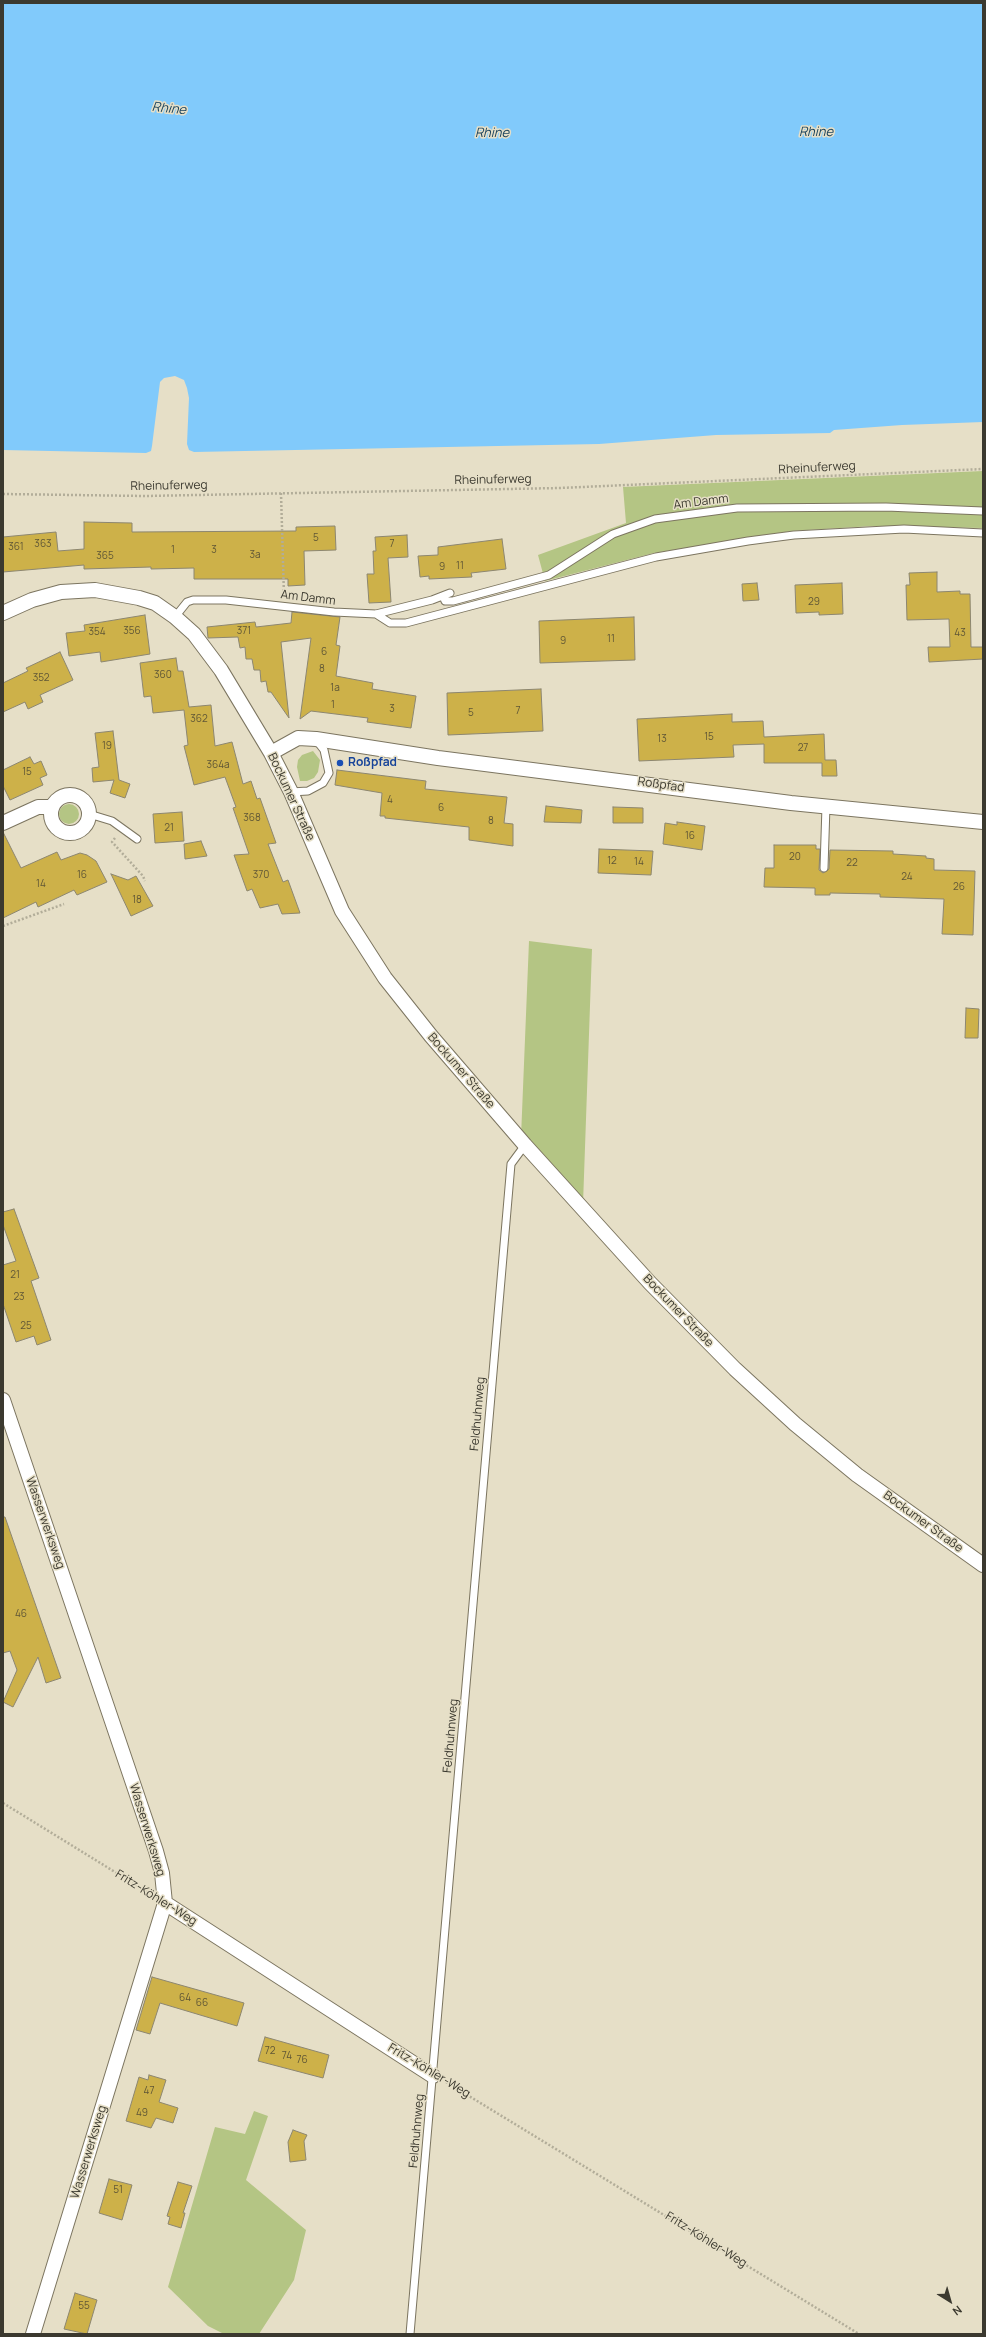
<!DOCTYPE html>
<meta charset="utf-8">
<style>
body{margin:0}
#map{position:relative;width:986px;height:2337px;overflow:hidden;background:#e6dfc7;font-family:Manrope,sans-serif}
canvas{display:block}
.frame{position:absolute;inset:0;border:4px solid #3b392f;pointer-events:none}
.north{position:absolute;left:930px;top:2281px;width:40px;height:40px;-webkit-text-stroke:3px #e6dfc7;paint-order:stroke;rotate:143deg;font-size:11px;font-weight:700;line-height:16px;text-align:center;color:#3b392f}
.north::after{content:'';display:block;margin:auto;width:14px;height:18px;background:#3b392f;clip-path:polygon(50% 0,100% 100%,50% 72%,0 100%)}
</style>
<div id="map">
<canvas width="986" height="2337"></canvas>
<div class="frame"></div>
<div class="north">N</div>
</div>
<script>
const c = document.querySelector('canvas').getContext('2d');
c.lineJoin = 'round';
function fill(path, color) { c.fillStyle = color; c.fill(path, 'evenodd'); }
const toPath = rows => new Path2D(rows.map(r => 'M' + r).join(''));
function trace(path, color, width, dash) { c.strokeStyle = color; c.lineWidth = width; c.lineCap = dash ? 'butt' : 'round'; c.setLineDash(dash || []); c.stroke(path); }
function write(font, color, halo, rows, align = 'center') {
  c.font = font + ' Manrope,sans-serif'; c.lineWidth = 3; c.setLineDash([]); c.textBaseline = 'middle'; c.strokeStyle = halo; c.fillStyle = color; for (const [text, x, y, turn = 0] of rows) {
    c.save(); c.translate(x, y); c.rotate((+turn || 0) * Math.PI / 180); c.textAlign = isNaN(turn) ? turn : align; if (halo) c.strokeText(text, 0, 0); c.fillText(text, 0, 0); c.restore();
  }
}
const green = toPath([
 [983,471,983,528,872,526,792,531,654,553,545,581,538,555,626,523,623,487],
 [313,751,320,760,318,772,314,778,307,781,300,781,297,767,298,760,302,755],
 '59 814a10 10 0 1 1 20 0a10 10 0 1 1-20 0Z',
 [529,941,592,949,583,1204,521,1137],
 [254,2111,268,2116,246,2180,306,2230,294,2280,259,2334,224,2334,208,2326,168,2287,215,2127,245,2134]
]);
const water = toPath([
 [3,3,983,3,983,422,902,425,834,430,830,433,716,435,599,444,194,452,189,450,187,444,189,398,187,388,184,380,175,376,164,378,160,382,152,446,151,451,146,453,3,450]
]);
const building = toPath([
 [84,522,132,523,132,532,296,531,296,527,335,526,336,550,304,551,305,585,288,586,288,579,194,579,194,568,151,569,151,567,84,569,84,565,3,572,3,537,56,532,58,551,84,549,84,522],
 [407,535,408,557,388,558,391,602,369,603,367,574,374,574,373,551,376,551,375,537,407,535],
 [502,539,506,569,471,573,472,577,429,579,429,576,420,577,418,556,438,555,438,547,502,539],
 [937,572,937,592,960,591,960,594,970,594,971,647,983,647,983,659,929,662,928,647,950,647,949,619,907,620,906,585,910,585,909,573,937,572],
 [757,583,759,600,743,601,742,584,757,583],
 [842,583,843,614,819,615,819,612,796,613,795,585,842,583],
 [292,612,340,617,336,645,340,646,336,676,373,683,372,689,416,696,411,728,367,722,368,718,311,711,300,719,311,638,281,642,289,718,271,692,268,692,266,681,261,682,260,670,254,670,252,659,246,659,245,647,240,648,238,637,208,638,207,627,255,622,256,627,291,623,292,612],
 [145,615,150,654,101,662,100,652,69,656,66,633,85,631,84,625,145,615],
 [634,617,635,660,540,663,539,621,634,617],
 [60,652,73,680,40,695,43,702,28,709,25,702,3,712,3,683,28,671,26,668,60,652],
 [176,658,178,671,183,671,189,707,211,705,215,746,232,742,243,784,251,781,257,799,260,798,276,843,268,844,283,882,288,880,300,913,282,914,278,904,260,908,252,889,247,891,234,855,249,854,233,808,236,807,225,777,194,785,184,746,188,745,184,710,153,713,151,696,144,697,140,663,176,658],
 [541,689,543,731,448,735,447,693,541,689],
 [732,714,732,722,763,721,764,737,824,734,825,760,836,760,837,776,822,776,822,763,764,763,764,744,733,745,734,757,639,761,637,719,732,714],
 [113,731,119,780,130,784,125,798,110,793,114,780,93,782,92,768,99,767,95,733,113,731],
 [30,757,34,764,41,761,47,775,40,778,43,785,10,800,3,786,3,770,30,757],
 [337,770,426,781,425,789,507,797,504,823,513,824,513,846,469,840,469,827,385,818,385,816,380,816,382,793,335,785,337,770],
 [546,806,582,810,581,823,544,822,546,806],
 [613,807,643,808,643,823,613,823,613,807],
 [182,812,184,841,155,843,153,814,182,812],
 [677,822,705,826,702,850,663,844,665,823,677,825,677,822],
 [3,832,21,868,57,852,61,860,80,853,87,855,96,861,107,882,77,895,74,890,38,907,36,902,3,918,3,832],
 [201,841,207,856,185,859,184,844,201,841],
 [774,845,816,845,816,849,820,849,819,870,823,873,829,869,830,850,893,851,893,854,926,856,926,858,934,859,934,870,975,871,973,935,942,934,944,899,880,897,880,894,830,893,830,895,815,895,815,888,764,887,765,868,774,868,774,845],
 [599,849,653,851,651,875,598,873,599,849],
 [111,874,128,880,136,876,153,906,131,916,111,874],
 [966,1008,979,1009,978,1038,965,1038,966,1008],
 [14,1209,39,1278,31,1281,51,1340,37,1345,34,1336,16,1342,3,1304,3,1265,16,1261,3,1225,3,1212,14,1209],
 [3,1517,5,1517,61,1678,46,1683,38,1657,13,1707,3,1702,17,1670,10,1651,3,1653,3,1517],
 [152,1977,244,2003,237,2026,160,2003,150,2034,136,2030,152,1977],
 [265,2037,329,2055,323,2078,258,2061,265,2037],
 [149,2075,166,2080,159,2102,178,2108,173,2123,156,2118,151,2128,126,2121,139,2077,148,2080,149,2075],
 [293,2130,307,2135,304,2141,306,2160,290,2162,288,2142,293,2130],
 [109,2179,132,2185,122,2220,99,2213,109,2179],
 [178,2182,192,2186,183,2213,185,2213,181,2228,168,2224,170,2217,167,2216,178,2182],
 [75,2293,97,2300,87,2334,64,2329,75,2293]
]);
const path = toPath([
 [281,493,284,596],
 [3,494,145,496,560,488,983,469],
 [115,838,112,842,143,876,145,881],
 [3,926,64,904],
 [3,1803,149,1893],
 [446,2082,859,2334]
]);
const lane = toPath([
 [443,596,445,601,453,601,549,575,613,534,655,519,737,508,886,507,983,511],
 [376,614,390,623,406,623,656,557,748,541,794,535,904,529,983,533],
 [175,617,187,602,193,600,226,600,334,612,376,614,432,600,450,593],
 [291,792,308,791,323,783,329,773,324,750,317,741],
 [89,814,112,821,137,839],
 [824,868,826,806],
 [410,2334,511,1164,525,1145]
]);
const street = toPath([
 [3,613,32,600,61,592,95,590,139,598,155,603,175,617,194,634,221,670,271,753,291,792,342,911,385,978,431,1036,525,1145,650,1283,735,1369,795,1424,857,1475,983,1565],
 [271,753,298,738,316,739,438,758,791,803,983,822],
 '51 814a19 19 0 1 1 38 0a19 19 0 1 1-38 0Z',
 [3,823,38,807,51,807],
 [3,1400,156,1851,162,1873,165,1903,33,2334],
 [165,1903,433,2076]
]);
const markers = [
 [340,763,4,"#1a4fb4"]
];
const numberNames = [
 ["5",316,538],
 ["363",43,544],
 ["7",392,544],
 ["361",16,547],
 ["1",173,550],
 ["3",214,550],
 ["3a",255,555],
 ["365",105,556],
 ["11",460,566],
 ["9",442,567],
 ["29",814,602],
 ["356",132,631],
 ["371",244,631],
 ["354",97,632],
 ["43",960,633],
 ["11",611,639],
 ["9",563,641],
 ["6",324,652],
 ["8",322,669],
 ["360",163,675],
 ["352",41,678],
 ["1a",335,688],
 ["1",333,705],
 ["3",392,709],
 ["7",518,711],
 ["5",471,713],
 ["362",199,719],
 ["15",709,737],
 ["13",662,739],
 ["19",107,746],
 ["27",803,748],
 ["364a",218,765],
 ["15",27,772],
 ["4",390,800],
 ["6",441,808],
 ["368",252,818],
 ["8",491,821],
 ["21",169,828],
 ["16",690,836],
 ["20",795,857],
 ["12",612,861],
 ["14",639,862],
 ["22",852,863],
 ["16",82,875],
 ["370",261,875],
 ["24",907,877],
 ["14",41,884],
 ["26",959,887],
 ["18",137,900],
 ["21",15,1275],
 ["23",19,1297],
 ["25",26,1326],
 ["46",21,1614],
 ["64",185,1998],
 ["66",202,2003],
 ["72",270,2051],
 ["74",287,2056],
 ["76",302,2060],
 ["47",149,2091],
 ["49",142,2113],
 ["51",118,2190],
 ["55",84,2306]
];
const streetNames = [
 ["Rheinuferweg",817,468,-3],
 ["Rheinuferweg",493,480,-1],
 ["Rheinuferweg",169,486,-1],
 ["Am Damm",701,502,-7],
 ["Am Damm",308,598,7],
 ["Roßpfad",661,785,8],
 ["Bockumer Straße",291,797,65],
 ["Bockumer Straße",461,1071,49],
 ["Bockumer Straße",678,1311,46],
 ["Feldhuhnweg",478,1414,-85],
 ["Bockumer Straße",923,1522,36],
 ["Wasserwerksweg",45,1523,71],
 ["Feldhuhnweg",451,1736,-85],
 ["Wasserwerksweg",147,1830,73],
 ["Fritz-Köhler-Weg",156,1898,32],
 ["Fritz-Köhler-Weg",429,2071,31],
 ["Feldhuhnweg",417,2131,-85],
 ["Wasserwerksweg",89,2152,-73],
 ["Fritz-Köhler-Weg",706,2240,32]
];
const transitNames = [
 ["Roßpfad",348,763]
];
const waterNames = [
 ["Rhine",169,109,6],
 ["Rhine",816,132],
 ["Rhine",492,133]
];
fill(green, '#b4c584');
fill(water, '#81cafb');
fill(building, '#cdb149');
trace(building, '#8c8670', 1);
trace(lane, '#7c7560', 9);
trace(street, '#7c7560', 16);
trace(path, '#b2ad99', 2.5, [2, 2]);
trace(lane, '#fff', 7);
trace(street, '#fff', 14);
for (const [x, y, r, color] of markers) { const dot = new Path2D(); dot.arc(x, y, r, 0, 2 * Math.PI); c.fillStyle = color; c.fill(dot); trace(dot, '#e6dfc7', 1.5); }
write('10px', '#605736', null, numberNames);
write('12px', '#3b392f', '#e6dfc7', streetNames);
write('bold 12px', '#164399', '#e6dfc7', transitNames, 'left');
write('italic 13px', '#1c445d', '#e6dfc7', waterNames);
</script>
